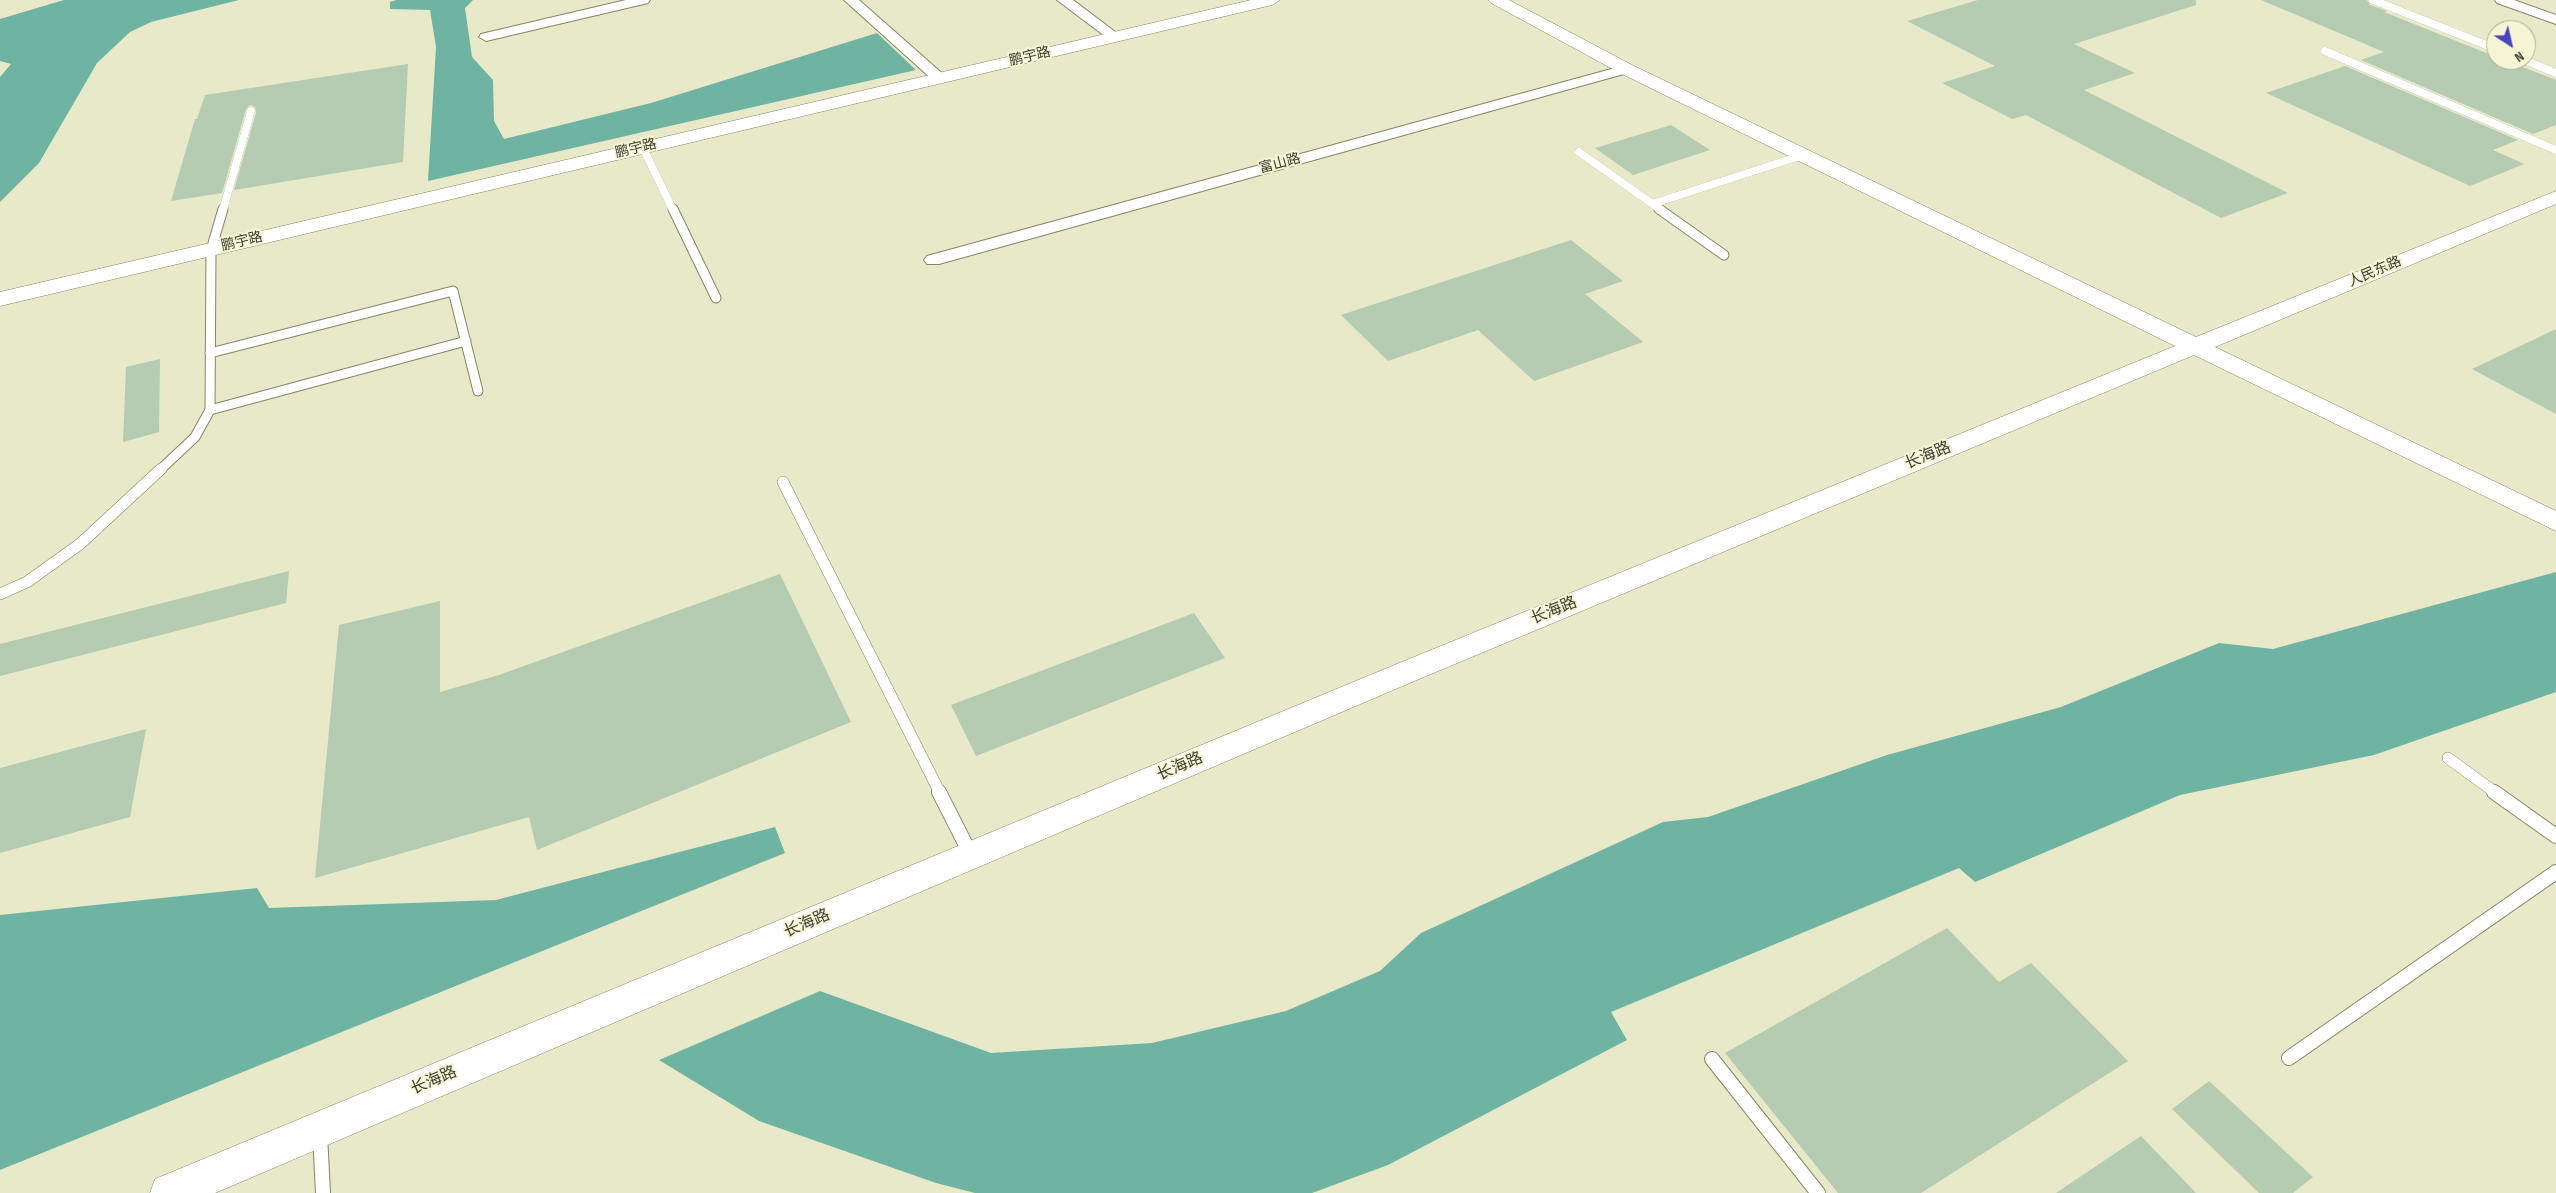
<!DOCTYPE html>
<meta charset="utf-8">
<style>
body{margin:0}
#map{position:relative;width:2556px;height:1193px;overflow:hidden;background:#e8e9c9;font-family:"Sofia Sans Condensed",sans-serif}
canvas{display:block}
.north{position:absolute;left:2486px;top:20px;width:50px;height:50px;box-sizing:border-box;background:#f6f6d6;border:1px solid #acac94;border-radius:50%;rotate:145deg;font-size:14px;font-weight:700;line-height:20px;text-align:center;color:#3c3c30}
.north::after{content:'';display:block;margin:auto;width:18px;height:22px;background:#4647bc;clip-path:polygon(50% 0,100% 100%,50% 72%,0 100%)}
</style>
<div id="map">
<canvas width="2556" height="1193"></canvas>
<div class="north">N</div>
</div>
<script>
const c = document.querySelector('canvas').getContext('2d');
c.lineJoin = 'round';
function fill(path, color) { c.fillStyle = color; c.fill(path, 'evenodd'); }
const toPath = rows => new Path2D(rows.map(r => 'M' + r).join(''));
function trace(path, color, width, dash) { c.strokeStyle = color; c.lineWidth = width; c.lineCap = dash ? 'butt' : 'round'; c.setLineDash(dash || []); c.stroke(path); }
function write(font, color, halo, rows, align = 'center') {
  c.font = font + ' "Sofia Sans Condensed","Noto Sans SC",sans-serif'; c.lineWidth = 4; c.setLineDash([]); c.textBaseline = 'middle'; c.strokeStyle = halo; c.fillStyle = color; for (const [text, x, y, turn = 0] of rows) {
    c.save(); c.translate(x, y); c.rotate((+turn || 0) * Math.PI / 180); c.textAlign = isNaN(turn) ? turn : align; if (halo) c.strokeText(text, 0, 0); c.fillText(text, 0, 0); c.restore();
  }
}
const water = toPath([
 [64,0,239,0,151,22,130,32,97,63,39,163,0,202,0,77,11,64,0,61,0,19],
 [396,0,473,0,465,8,472,57,493,80,494,121,504,139,651,103,877,33,916,70,428,181,436,47,430,10,390,9,390,2],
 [2556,572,2556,692,2374,755,2180,795,1975,882,1959,868,1611,1012,1627,1040,1388,1165,1312,1193,975,1193,936,1183,759,1121,659,1060,820,991,991,1053,1152,1043,1286,1011,1380,971,1421,933,1663,822,1708,817,1887,755,2061,707,2219,643,2273,649],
 [775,827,785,853,0,1170,0,915,257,888,269,908,496,900]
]);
const building = toPath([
 [1978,0,2196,0,2196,5,2074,44,2135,73,2084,90,2288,193,2221,218,2026,115,2012,119,1942,83,1995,66,1907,21],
 [2261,0,2367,0,2370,5,2387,11,2384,12,2496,57,2496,60,2505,60,2556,80,2556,125,2533,134,2361,60,2384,52],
 [408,64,403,162,234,190,256,113,255,107,250,105,246,109,222,193,171,201,195,119,197,119,205,95],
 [2345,66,2518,140,2493,150,2524,164,2470,186,2266,93],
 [1671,125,1710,150,1633,175,1595,148],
 [1571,240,1623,281,1585,294,1643,342,1534,381,1478,330,1388,361,1341,315],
 [2556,329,2556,414,2472,369],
 [160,359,159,432,123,442,126,367],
 [289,571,286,603,0,676,0,644],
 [780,574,851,722,537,850,529,817,315,878,339,625,440,601,440,692,499,675],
 [1194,613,1225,658,976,756,951,705],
 [146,729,130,817,0,853,0,768],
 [1947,928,1999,982,2031,963,2128,1061,1921,1193,1838,1193,1725,1053],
 [2209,1081,2313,1177,2293,1193,2259,1193,2172,1109],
 [2141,1136,2196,1193,2056,1193]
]);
const serviceFar3 = toPath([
 [2373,0,2496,49],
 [2325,51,2556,150],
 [2524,60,2556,73],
 [643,148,673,210],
 [1579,152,1661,210],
 [1652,204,1803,155],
 [223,210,251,111]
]);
const serviceFar2 = toPath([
 [673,209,716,298],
 [1659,209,1724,255],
 [210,353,453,291,478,391],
 [210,410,466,341],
 [160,470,195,437,210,410,211,250,223,209]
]);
const serviceFar1 = toPath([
 [783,482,940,793],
 [0,594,27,582,80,544,161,469],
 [2448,758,2496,793]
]);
const service = toPath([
 [939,792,971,855],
 [2494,792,2556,836],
 [2289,1058,2556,872],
 [1712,1059,1818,1193],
 [320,1134,323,1193]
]);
const minor = toPath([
 [626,0,650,0,648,3,486,41,479,37,481,34,626,0],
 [844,0,859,0,944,75,946,78,944,81,934,81,844,0],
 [1057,0,1073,0,1122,37,1115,41,1110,40,1057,0],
 [2495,0,2514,0,2556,15,2556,24,2497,3,2495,0],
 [1626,65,1631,66,1633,69,1631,72,939,264,927,264,924,260,927,256,1626,65]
]);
const tertiary = toPath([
 [1489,0,1509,0,1632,65,2196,337,2556,191,2556,204,2215,347,2556,511,2556,531,2194,355,1412,682,215,1193,150,1193,155,1179,1392,666,2175,346,1620,73,1491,3,1489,0]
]);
const secondary = toPath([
 [1251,0,1280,0,1272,5,0,306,0,292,1251,0]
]);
const farStreetnames = [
 ["鹏宇路",1030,57,-13],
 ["鹏宇路",636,149,-13],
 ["富山路",1280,164,-15],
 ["鹏宇路",242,242,-13],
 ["人民东路",2375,272,-23]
];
const streetNames = [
 ["长海路",1928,456,-22],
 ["长海路",1554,611,-22],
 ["长海路",1180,767,-23],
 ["长海路",807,924,-23],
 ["长海路",434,1081,-23]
];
fill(water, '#6fb4a2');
fill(building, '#b5cbb2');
trace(serviceFar3, '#858568', 8);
trace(serviceFar2, '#858568', 11);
trace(serviceFar1, '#858568', 12);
trace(service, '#858568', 16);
trace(minor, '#858568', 2);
trace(tertiary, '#858568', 1);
trace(secondary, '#858568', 1);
trace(serviceFar3, '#fff', 8);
trace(serviceFar2, '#fff', 9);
trace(serviceFar1, '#fff', 11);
trace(service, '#fff', 14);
fill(minor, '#fff');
fill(tertiary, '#fff');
fill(secondary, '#fff');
write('14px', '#3c3c30', '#f6f6d6', farStreetnames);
write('16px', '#3c3c30', '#f6f6d6', streetNames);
</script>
